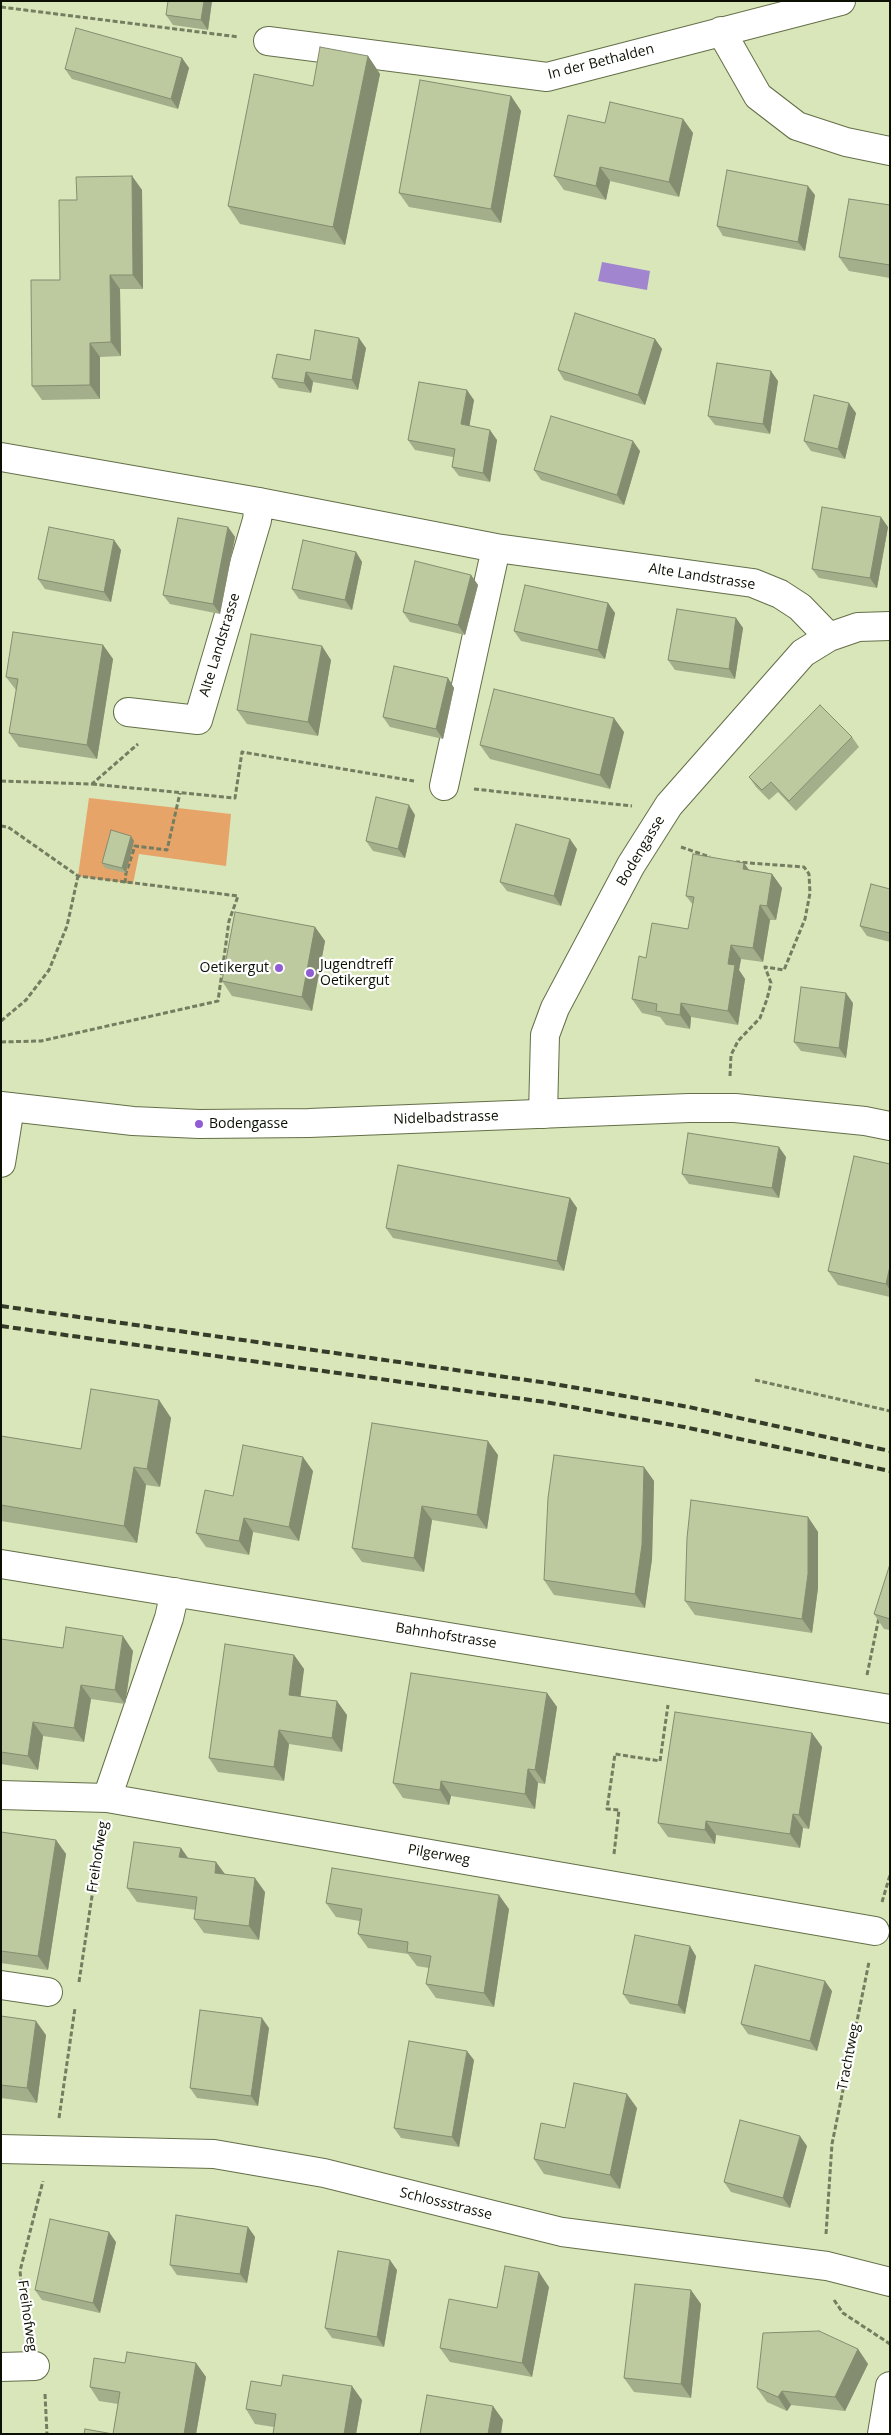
<!DOCTYPE html>
<style>
body{margin:0}
#map{position:relative;width:891px;height:2435px;overflow:hidden;background:#d8e6ba;font-family:"Open Sans",sans-serif}
canvas{display:block}
.frame{position:absolute;inset:0;border:2px solid #0c1003;pointer-events:none}
</style>
<div id="map">
<canvas width="891" height="2435"></canvas>
<div class="frame"></div>
</div>
<script>
const c = document.querySelector('canvas').getContext('2d');
c.lineJoin = 'round';
function fill(path, color) { c.fillStyle = color; c.fill(path, 'evenodd'); }
const toPath = rows => new Path2D(rows.map(r => 'M' + r).join(''));
function trace(path, color, width, dash) { c.strokeStyle = color; c.lineWidth = width; c.lineCap = dash ? 'butt' : 'round'; c.setLineDash(dash || []); c.stroke(path); }
function write(font, color, halo, rows, align = 'center') {
  c.font = font + ' "Open Sans",sans-serif'; c.lineWidth = 4.5; c.setLineDash([]); c.textBaseline = 'middle'; c.strokeStyle = halo; c.fillStyle = color; for (const [text, x, y, turn = 0] of rows) {
    c.save(); c.translate(x, y); c.rotate((+turn || 0) * Math.PI / 180); c.textAlign = isNaN(turn) ? turn : align; if (halo) c.strokeText(text, 0, 0); c.fillText(text, 0, 0); c.restore();
  }
}
const green = toPath([
 [89,798,231,814,226,866,139,854,133,884,78,876]
]);
const water = toPath([
 [602,262,650,271,647,290,598,281]
]);
const path = toPath([
 [1,7,239,37],
 [1,781,92,784,138,744],
 [92,784,235,798,242,752,414,781],
 [474,789,632,806],
 [1,826,8,827,78,876,238,896,229,921,218,1001,41,1041,1,1042],
 [681,847,710,857],
 [125,883,126,873,135,846,167,850,180,793],
 [1,1021,26,1000,49,970,67,926,78,876],
 [730,1076,731,1055,738,1041,760,1018,767,999,771,983,765,967,784,970,805,919,810,893,809,874,804,867,736,862],
 [755,1380,890,1411],
 [867,1675,879,1617],
 [614,1854,619,1810,607,1809,615,1754,660,1761,668,1705],
 [882,1902,890,1875],
 [79,1982,102,1830],
 [59,2118,75,2008],
 [826,2234,832,2144,869,1962],
 [834,2300,843,2313,890,2344],
 [27,2336,20,2271,43,2181],
 [45,2394,47,2434]
]);
const minor = toPath([
 [721,31,758,96,797,126,846,142,890,151],
 [268,41,547,77,841,1],
 [1,457,259,502,496,548,753,583,780,594,800,607,829,637],
 [128,712,198,720,257,520,259,502],
 [444,786,496,548],
 [543,1114,545,1035,555,1008,631,865,669,805,803,653,829,637,858,627,890,626],
 [1,1163,10,1107],
 [1,1564,890,1709],
 [1,1795,107,1798,875,1931],
 [107,1798,169,1618,175,1592],
 [1,1985,48,1992],
 [1,2149,214,2154,324,2173,562,2232,827,2266,890,2282],
 [1,2367,35,2366],
 [882,2434,890,2386]
]);
const major = toPath([
 [1,1106,133,1121,199,1124,309,1123,689,1108,735,1108,865,1121,890,1126]
]);
const rail = toPath([
 [1,1306,548,1383,689,1407,890,1451],
 [1,1326,545,1402,684,1427,890,1471]
]);
const wall = toPath([
 [212,1,208,30,173,25,166,15],
 [368,56,380,74,345,245,240,224,228,206,313,86],
 [182,58,189,68,178,109,72,79,65,69],
 [511,96,521,111,501,223,409,207,399,193],
 [683,119,693,133,679,197,610,181,606,200,564,190,554,176,605,123],
 [132,176,142,190,143,289,120,289,121,356,100,357,100,399,42,400,32,386,60,280,77,200],
 [815,195,805,251,723,236,717,226],
 [890,205,890,278,849,271,839,257],
 [655,339,662,349,645,405,564,380,558,370],
 [366,348,358,390,313,382,311,393,279,388,272,378,310,360],
 [778,381,770,434,715,425,708,416],
 [474,400,469,426,497,440,490,482,459,476,452,467,453,457,415,450,408,440],
 [856,413,845,459,811,451,804,441],
 [640,451,624,505,541,480,534,470],
 [228,527,235,537,220,614,170,604,163,595],
 [888,527,877,588,819,578,812,569],
 [114,540,121,550,111,602,45,589,38,579],
 [356,552,362,562,352,610,299,599,292,589],
 [471,575,478,585,465,635,410,622,403,612],
 [608,603,615,613,605,659,521,641,514,631],
 [736,618,743,628,735,679,675,670,668,660],
 [103,645,113,659,97,759,19,747,9,733,16,690,6,677],
 [331,660,318,736,247,724,237,710],
 [448,678,454,688,443,739,390,727,383,717],
 [624,732,610,789,490,759,480,745],
 [852,737,859,747,796,811,778,792,769,800,756,787,749,777],
 [415,815,405,858,373,851,366,841],
 [134,841,126,873,105,868,102,863],
 [577,849,561,906,507,891,500,882],
 [744,863,749,870,772,874,782,888,776,920,770,920,763,962,741,959,739,970,745,979,738,1025,691,1017,690,1029,666,1025,660,1017,642,1013,632,999,646,958,688,929,693,905,686,896],
 [890,889,890,942,867,936,860,926],
 [315,927,325,941,312,1011,232,996,222,981],
 [853,1003,846,1058,801,1051,794,1042],
 [786,1157,779,1198,689,1184,682,1174],
 [890,1164,890,1297,838,1285,828,1271],
 [570,1198,577,1208,564,1271,393,1238,386,1228],
 [159,1400,171,1418,160,1487,146,1485,137,1543,1,1521,1,1436,81,1449],
 [498,1455,487,1529,432,1520,424,1572,362,1562,352,1548],
 [644,1467,654,1481,652,1559,645,1608,554,1595,544,1580],
 [313,1471,299,1541,253,1532,249,1555,206,1547,196,1533,233,1496],
 [808,1517,818,1532,818,1588,812,1633,695,1615,685,1601],
 [890,1564,890,1630,884,1629,874,1614],
 [1,1639,63,1648,133,1651,125,1704,91,1699,84,1742,43,1736,38,1770,1,1764],
 [294,1655,304,1669,300,1696,347,1715,342,1752,289,1744,284,1781,218,1772,209,1758],
 [547,1693,557,1707,545,1784,538,1783,535,1809,451,1796,449,1805,403,1798,393,1783],
 [812,1733,822,1747,809,1829,803,1828,800,1848,716,1835,715,1844,668,1837,658,1823],
 [1,1832,56,1840,66,1854,48,1970,1,1963],
 [181,1848,188,1859,216,1862,225,1874,265,1892,259,1940,204,1933,194,1919,196,1910,137,1902,127,1888],
 [326,1903,509,1909,494,2007,436,1998,426,1984,429,1968,417,1966,408,1954,368,1948,358,1934,360,1921,336,1917],
 [696,1956,685,2014,630,2004,623,1994],
 [832,1991,817,2051,748,2034,741,2024],
 [1,2016,46,2035,37,2103,1,2098],
 [269,2028,258,2106,197,2098,190,2088],
 [474,2060,459,2147,401,2138,394,2128],
 [637,2108,620,2189,544,2174,534,2159,565,2128],
 [807,2146,790,2208,731,2192,724,2182],
 [248,2227,255,2237,247,2283,177,2275,170,2265],
 [116,2242,100,2313,42,2300,35,2290],
 [397,2270,384,2347,332,2338,325,2328],
 [549,2287,532,2377,450,2362,440,2348,497,2308],
 [701,2304,691,2398,634,2392,624,2378],
 [858,2349,868,2364,845,2411,791,2405,787,2411,767,2402,757,2388],
 [125,2363,196,2363,206,2377,196,2434,113,2434,118,2404,99,2401,90,2387],
 [362,2400,356,2434,273,2434,274,2427,255,2424,246,2409]
]);
const shadedWall = toPath([
 [204,1,212,1,208,30,201,20],
 [368,56,380,74,345,245,333,227],
 [182,58,189,68,178,109,171,99],
 [511,96,521,111,501,223,491,209],
 [683,119,693,133,679,197,669,182],
 [600,167,610,181,606,200,596,186],
 [132,176,142,190,143,289,133,275],
 [808,186,815,195,805,251,798,242],
 [110,275,120,289,121,356,111,342],
 [359,338,366,348,358,390,352,380],
 [655,339,662,349,645,405,638,395],
 [90,343,100,357,100,399,90,385],
 [771,371,778,381,770,434,763,424],
 [306,372,313,382,311,393,304,383],
 [467,390,474,400,468,434,461,424],
 [849,403,856,413,845,459,838,449],
 [490,430,497,440,490,482,483,473],
 [633,441,640,451,624,505,617,495],
 [881,517,888,527,877,588,870,578],
 [228,527,235,537,220,614,213,604],
 [114,540,121,550,111,602,104,592],
 [356,552,362,562,352,610,345,600],
 [471,575,478,585,465,635,458,625],
 [608,603,615,613,605,659,598,650],
 [736,618,743,628,735,679,729,669],
 [103,645,113,659,97,759,87,745],
 [322,646,331,660,318,736,308,722],
 [448,678,454,688,443,739,436,729],
 [614,718,624,732,610,789,600,775],
 [409,805,415,815,405,858,398,849],
 [131,836,134,841,126,873,122,868],
 [570,839,577,849,561,906,554,896],
 [744,863,754,877,743,869],
 [772,874,782,888,776,920,767,906],
 [760,905,770,920,763,962,753,948],
 [315,927,325,941,312,1011,302,997],
 [731,945,741,959,739,970,745,979,738,1025,728,1011,728,964],
 [846,993,853,1003,846,1058,839,1048],
 [681,1003,691,1017,690,1029,680,1015],
 [779,1147,786,1157,779,1198,772,1188],
 [570,1198,577,1208,564,1271,557,1261],
 [890,1266,890,1290,886,1284],
 [159,1400,171,1418,160,1487,147,1469],
 [488,1441,498,1455,487,1529,477,1515],
 [303,1457,313,1471,299,1541,289,1527],
 [134,1467,146,1485,137,1543,124,1526],
 [644,1467,654,1481,652,1559,645,1608,635,1594],
 [422,1506,432,1520,424,1572,414,1558],
 [808,1517,818,1532,818,1588,812,1633,802,1619],
 [244,1518,253,1532,249,1555,239,1541],
 [123,1636,133,1651,125,1704,115,1690],
 [294,1655,304,1669,299,1709,289,1695],
 [81,1685,91,1699,84,1742,74,1728],
 [547,1693,557,1707,545,1784,535,1770],
 [337,1701,347,1715,342,1752,332,1738],
 [33,1722,43,1736,38,1770,28,1756],
 [279,1730,289,1744,284,1781,274,1767],
 [812,1733,822,1747,809,1829,799,1815],
 [528,1769,538,1783,535,1809,525,1794],
 [441,1781,451,1796,449,1805,440,1790],
 [793,1814,803,1828,800,1848,790,1834],
 [706,1821,716,1835,715,1844,705,1830],
 [56,1840,66,1854,48,1970,38,1956],
 [181,1848,191,1862,179,1857],
 [216,1862,226,1876,215,1873],
 [255,1878,265,1892,259,1940,249,1926],
 [499,1895,509,1909,494,2007,484,1993],
 [690,1946,696,1956,685,2014,678,2005],
 [825,1981,832,1991,817,2051,810,2041],
 [262,2018,269,2028,258,2106,251,2096],
 [36,2021,46,2035,37,2103,27,2088],
 [467,2051,474,2060,459,2147,452,2137],
 [627,2094,637,2108,620,2189,610,2175],
 [800,2136,807,2146,790,2208,783,2198],
 [248,2227,255,2237,247,2283,240,2274],
 [109,2232,116,2242,100,2313,93,2303],
 [390,2260,397,2270,384,2347,377,2337],
 [539,2272,549,2287,532,2377,522,2363],
 [691,2290,701,2304,691,2398,681,2384],
 [858,2349,868,2364,845,2411,835,2397],
 [196,2363,206,2377,196,2434,184,2434],
 [352,2386,362,2400,356,2434,344,2434],
 [782,2391,791,2405,787,2411,778,2397],
 [493,2406,503,2420,501,2434,488,2434]
]);
const building = toPath([
 [168,1,204,1,201,20,166,15,168,1],
 [76,28,182,58,171,99,65,69,76,28],
 [320,47,368,56,333,227,228,206,254,74,313,86,320,47],
 [420,80,511,96,491,209,399,193,420,80],
 [610,102,683,119,669,182,600,167,596,186,554,176,568,115,605,123,610,102],
 [727,170,808,186,798,242,717,226,727,170],
 [132,176,133,275,110,275,111,342,90,343,90,385,32,386,31,280,60,280,59,200,77,200,76,177,132,176],
 [849,199,890,205,890,265,839,257,849,199],
 [575,313,655,339,638,395,558,370,575,313],
 [315,330,359,338,352,380,306,372,304,383,272,378,277,354,310,360,315,330],
 [717,363,771,371,763,424,708,416,717,363],
 [419,382,467,390,461,424,490,430,483,473,452,467,455,449,408,440,419,382],
 [814,395,849,403,838,449,804,441,814,395],
 [551,416,633,441,617,495,534,470,551,416],
 [822,507,881,517,870,578,812,569,822,507],
 [178,518,228,527,213,604,163,595,178,518],
 [49,527,114,540,104,592,38,579,49,527],
 [303,540,356,552,345,600,292,589,303,540],
 [415,561,471,575,458,625,403,612,415,561],
 [525,585,608,603,598,650,514,631,525,585],
 [677,609,736,618,729,669,668,660,677,609],
 [13,632,103,645,87,745,9,733,18,679,6,677,13,632],
 [251,634,322,646,308,722,237,710,251,634],
 [394,666,448,678,436,729,383,717,394,666],
 [494,689,614,718,600,775,480,745,494,689],
 [820,705,852,737,789,801,771,782,762,790,749,777,820,705],
 [376,797,409,805,398,849,366,841,376,797],
 [516,824,570,839,554,896,500,882,516,824],
 [111,830,131,836,122,868,102,863,111,830],
 [693,854,744,863,743,869,772,874,767,906,760,905,753,948,731,945,728,964,735,965,728,1011,681,1003,680,1015,656,1011,657,1004,632,999,639,956,646,958,652,923,688,929,694,897,686,896,693,854],
 [871,884,890,889,890,933,860,926,871,884],
 [235,912,315,927,302,997,222,981,235,912],
 [801,987,846,993,839,1048,794,1042,801,987],
 [688,1133,779,1147,772,1188,682,1174,688,1133],
 [854,1156,890,1164,890,1266,886,1284,828,1271,854,1156],
 [398,1165,570,1198,557,1261,386,1228,398,1165],
 [91,1389,159,1400,147,1469,134,1467,124,1526,1,1505,1,1436,81,1449,91,1389],
 [372,1423,488,1441,477,1515,422,1506,414,1558,352,1548,372,1423],
 [243,1445,303,1457,289,1527,244,1518,239,1541,196,1533,205,1490,233,1496,243,1445],
 [554,1455,644,1467,642,1545,635,1594,544,1580,548,1498,554,1455],
 [691,1500,808,1517,808,1574,802,1619,685,1601,687,1538,691,1500],
 [890,1564,890,1619,874,1614,890,1564],
 [66,1627,123,1636,115,1690,81,1685,74,1728,33,1722,28,1756,1,1752,1,1639,63,1648,66,1627],
 [225,1644,294,1655,289,1695,337,1701,332,1738,279,1730,274,1767,209,1758,225,1644],
 [411,1673,547,1693,535,1770,528,1769,525,1794,441,1781,440,1790,393,1783,411,1673],
 [675,1712,812,1733,799,1815,793,1814,790,1834,706,1821,705,1830,658,1823,675,1712],
 [1,1832,56,1840,38,1956,1,1951,1,1832],
 [134,1842,181,1848,179,1857,216,1862,215,1873,255,1878,249,1926,194,1919,197,1897,127,1888,134,1842],
 [332,1868,499,1895,484,1993,426,1984,431,1956,407,1952,408,1942,358,1934,362,1909,326,1903,332,1868],
 [635,1935,690,1946,678,2005,623,1994,635,1935],
 [755,1965,825,1981,810,2041,741,2024,755,1965],
 [200,2010,262,2018,251,2096,190,2088,200,2010],
 [1,2016,36,2021,27,2088,1,2085,1,2016],
 [409,2041,467,2051,452,2137,394,2128,409,2041],
 [574,2083,627,2094,610,2175,534,2159,541,2123,565,2128,574,2083],
 [740,2120,800,2136,783,2198,724,2182,740,2120],
 [176,2215,248,2227,240,2274,170,2265,176,2215],
 [50,2219,109,2232,93,2303,35,2290,50,2219],
 [338,2251,390,2260,377,2337,325,2328,338,2251],
 [505,2266,539,2272,522,2363,440,2348,449,2299,497,2308,505,2266],
 [635,2284,691,2290,681,2384,624,2378,635,2284],
 [819,2331,858,2349,835,2397,782,2391,778,2397,757,2388,763,2333,819,2331],
 [127,2352,196,2363,184,2434,113,2434,120,2392,90,2387,94,2358,125,2363,127,2352],
 [283,2375,352,2386,344,2434,273,2434,276,2414,246,2409,251,2381,281,2386,283,2375],
 [427,2395,493,2406,488,2434,420,2434,427,2395],
 [85,2429,113,2434,84,2434,85,2429]
]);
const markers = [
 [279,968,5,"#915cd4"],
 [310,973,5,"#915cd4"],
 [199,1124,5,"#915cd4"]
];
const streetNames = [
 ["In der Bethalden",601,62,-14],
 ["Alte Landstrasse",702,577,9],
 ["Alte Landstrasse",220,645,-73],
 ["Bodengasse",641,851,-59],
 ["Nidelbadstrasse",446,1118,-2],
 ["Bahnhofstrasse",446,1636,9],
 ["Pilgerweg",439,1855,10],
 ["Freihofweg",98,1857,-81],
 ["Trachtweg",849,2057,-79],
 ["Schlossstrasse",446,2204,14],
 ["Freihofweg",27,2316,82]
];
const poiNames = [
 ["Jugendtreff",320,965],
 ["Oetikergut",320,981],
 ["Oetikergut",269,968,"right"],
 ["Bodengasse",209,1124]
];
fill(green, '#e7a469');
fill(water, '#a185cf');
trace(minor, '#646f48', 30);
trace(major, '#646f48', 30);
trace(path, '#747d60', 3, [5, 2.5]);
trace(minor, '#fff', 28);
trace(major, '#fff', 28);
trace(rail, '#363c29', 4, [8, 4]);
fill(wall, '#a3ae8a');
fill(shadedWall, '#848d70');
fill(building, '#bdcaa0');
trace(building, '#848d70', 1);
for (const [x, y, r, color] of markers) { const dot = new Path2D(); dot.arc(x, y, r, 0, 2 * Math.PI); c.fillStyle = color; c.fill(dot); trace(dot, '#fff', 2); }
write('14px', '#0c1003', '#fff', streetNames);
write('14px', '#0c1003', '#fff', poiNames, 'left');
</script>
